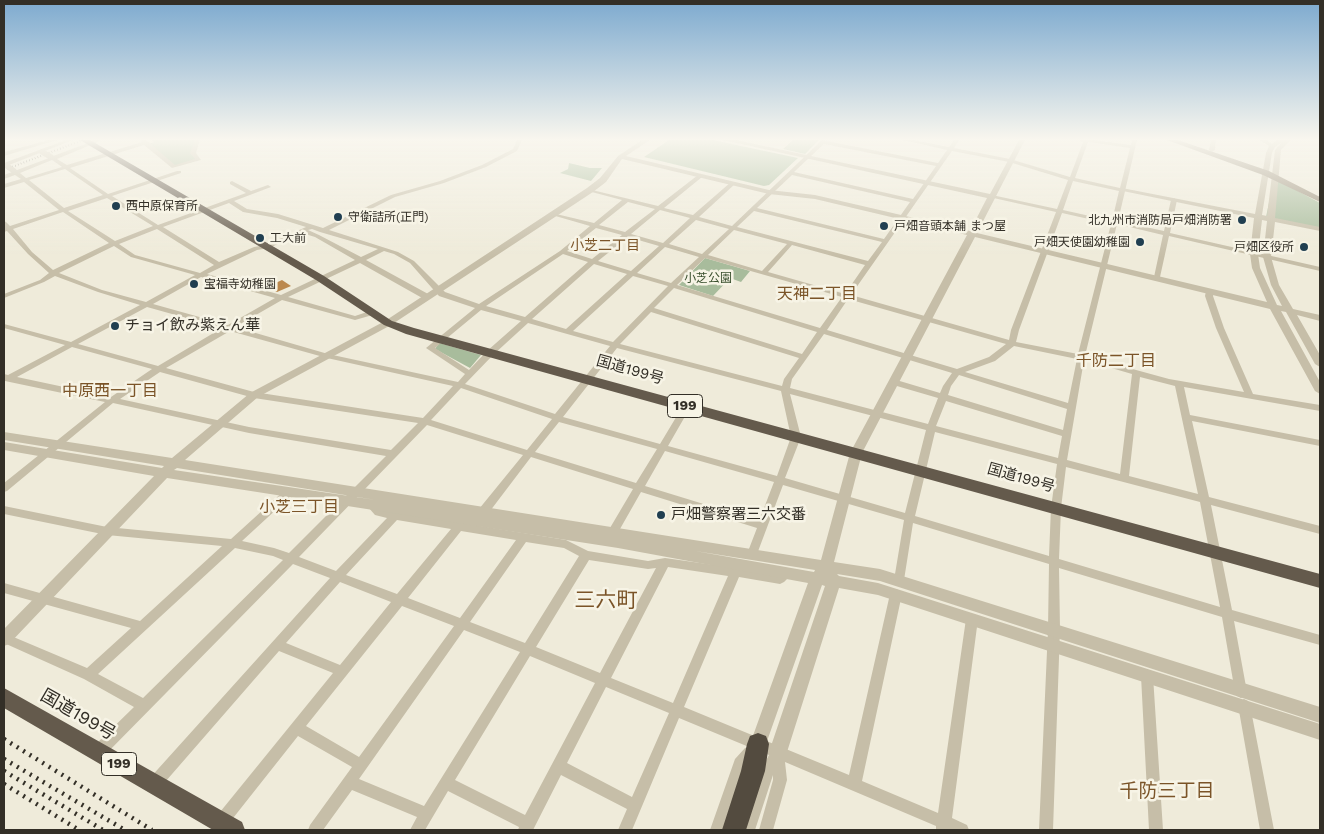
<!DOCTYPE html>
<meta charset="utf-8">
<style>
body{margin:0}
#map{position:relative;width:1324px;height:834px;overflow:hidden;background:#efebda;font-family:"Work Sans",sans-serif}
canvas{display:block}
.frame{position:absolute;inset:0;border:5px solid #332f27;pointer-events:none}
</style>
<div id="map">
<canvas width="1324" height="834"></canvas>
<div class="frame"></div>
</div>
<script>
const c = document.querySelector('canvas').getContext('2d');
c.lineJoin = 'round';
function fill(path, color) { c.fillStyle = color; c.fill(path, 'evenodd'); }
const toPath = rows => new Path2D(rows.map(r => 'M' + r).join(''));
function trace(path, color, width, dash) { c.strokeStyle = color; c.lineWidth = width; c.lineCap = dash ? 'butt' : 'round'; c.setLineDash(dash || []); c.stroke(path); }
function write(font, color, halo, rows, align = 'center') {
  c.font = font + ' "Work Sans","Noto Sans JP",sans-serif'; c.lineWidth = 5; c.setLineDash([]); c.textBaseline = 'middle'; c.strokeStyle = halo; c.fillStyle = color; for (const [text, x, y, turn = 0] of rows) {
    c.save(); c.translate(x, y); c.rotate((+turn || 0) * Math.PI / 180); c.textAlign = isNaN(turn) ? turn : align; if (halo) c.strokeText(text, 0, 0); c.fillText(text, 0, 0); c.restore();
  }
}
const green = toPath([
 [152,140,197,140,193,153,198,160,174,167,149,144,154,142],
 [669,140,713,140,798,158,769,185,764,186,644,157],
 [793,140,819,140,805,154,783,149],
 [569,163,590,168,602,168,591,181,560,173,568,169],
 [1274,178,1320,203,1320,228,1266,217],
 [705,258,750,271,741,282,730,278,713,296,679,285],
 [439,343,481,355,470,368,435,349]
]);
const building = toPath([
 [282,280,291,286,277,292,267,287]
]);
const minor = toPath([
 [49,140,57,140,4,156,4,152,49,140],
 [66,140,73,140,4,167,4,163,66,140],
 [141,140,146,140,175,165,195,159,190,153,195,140,200,140,196,153,201,160,172,168,144,145,70,168,108,194,177,171,181,171,181,173,112,196,158,225,246,193,230,184,230,182,232,181,251,191,268,185,271,187,234,201,247,209,278,214,323,228,391,195,440,181,482,165,513,149,517,140,522,140,517,151,486,167,444,183,395,197,329,230,398,252,414,261,445,292,479,304,560,251,590,226,552,215,552,213,594,223,622,200,588,191,588,189,658,206,698,175,702,175,702,177,664,208,693,215,731,182,735,182,735,184,699,217,732,226,822,140,938,163,947,150,903,140,913,140,949,147,954,140,959,140,954,148,1010,159,1070,177,1083,142,1079,140,1093,140,1131,145,1132,140,1137,140,1118,221,1164,231,1171,200,1174,198,1177,200,1170,233,1320,267,1320,271,1169,236,1160,277,1157,279,1154,277,1163,235,1117,224,1085,356,1169,379,1244,392,1216,328,1205,296,1206,291,1210,289,1214,291,1213,296,1224,328,1253,394,1320,405,1320,411,1184,387,1190,415,1320,440,1320,446,1192,421,1209,497,1320,526,1320,534,1211,505,1232,610,1320,635,1320,645,1234,621,1247,692,1245,696,1241,698,1237,696,1235,692,1222,617,1059,568,1060,629,1053,830,1039,830,1048,629,1049,564,913,523,904,580,903,583,899,585,895,583,894,580,904,520,783,485,757,554,756,557,752,558,748,557,747,554,757,528,641,492,616,536,612,537,608,536,607,533,633,489,531,457,487,515,483,516,479,515,478,512,479,509,523,455,427,425,299,557,336,571,387,518,375,515,368,507,367,504,368,501,372,500,376,501,382,509,395,512,566,540,588,551,648,561,665,558,778,574,783,569,787,568,791,569,792,572,791,575,784,582,780,584,739,577,684,707,849,775,890,594,892,591,896,589,900,591,902,594,862,781,938,813,966,619,968,615,972,614,976,615,978,619,952,818,967,825,969,830,936,830,936,826,785,762,787,780,773,830,759,830,773,780,773,775,755,830,741,830,758,776,769,755,755,749,757,753,755,758,745,768,724,830,710,830,735,759,745,748,749,747,679,718,632,830,618,830,627,809,561,775,533,830,518,830,519,827,448,791,425,830,410,830,417,817,352,790,323,830,308,830,310,825,352,767,298,736,226,827,221,829,216,827,214,822,216,817,333,673,279,651,159,789,154,791,149,789,147,784,149,779,330,578,293,564,103,757,98,759,93,757,91,752,93,747,134,707,84,679,4,643,4,633,87,668,131,628,4,593,4,583,140,621,222,546,107,535,4,514,4,506,107,527,231,539,286,489,289,488,292,489,294,492,292,495,242,541,274,548,289,553,386,456,249,433,113,403,7,491,4,492,4,483,105,402,5,381,4,374,8,375,65,345,4,328,4,324,71,342,140,305,98,292,55,276,44,282,4,298,4,294,40,280,49,273,28,254,7,231,4,232,4,221,6,222,10,226,59,210,24,182,4,188,4,184,21,179,15,175,4,179,4,175,12,172,12,170,17,170,49,158,49,156,53,156,88,143,93,144,57,159,67,165,142,142,141,140],
 [1088,142,1130,148,1120,188,1075,178,1088,142],
 [824,144,936,166,913,199,794,172,824,144],
 [952,151,1009,162,1068,180,1057,209,992,195,989,197,1056,212,1011,330,1009,340,851,295,952,151],
 [52,160,62,167,26,178,20,173,52,160],
 [65,169,103,195,64,208,29,180,65,169],
 [792,175,910,202,884,239,757,208,792,175],
 [1073,181,1119,191,1112,221,1063,210,1073,181],
 [107,198,153,226,115,241,68,211,107,198],
 [628,202,655,209,625,232,599,225,628,202],
 [229,203,243,212,277,218,306,227,266,245,254,247,219,262,163,227,229,203],
 [660,210,690,218,663,243,631,234,660,210],
 [754,211,882,242,868,261,737,227,754,211],
 [63,212,109,243,53,270,32,252,13,229,63,212],
 [1062,213,1111,224,1078,354,1016,342,1019,330,1062,213],
 [696,220,729,229,702,254,669,244,696,220],
 [596,228,622,235,592,259,567,251,596,228],
 [157,229,214,265,200,273,135,255,119,244,157,229],
 [312,229,320,232,378,249,361,257,319,235,308,230,312,229],
 [734,230,787,244,762,271,708,255,734,230],
 [302,233,315,237,355,260,281,295,207,274,257,250,269,248,302,233],
 [628,237,659,246,631,271,598,261,628,237],
 [792,245,865,265,845,294,768,272,792,245],
 [114,246,131,257,195,275,146,302,102,290,59,273,114,246],
 [665,247,699,257,671,283,637,273,665,247],
 [384,251,394,254,410,263,439,296,475,308,426,348,465,374,458,382,328,354,235,327,282,300,355,320,376,314,377,312,373,310,355,316,288,297,360,263,424,299,430,299,430,295,366,260,384,251],
 [563,254,588,262,525,317,486,306,563,254],
 [705,258,842,297,820,328,677,285,705,258],
 [594,264,627,274,566,329,532,319,594,264],
 [633,276,668,286,613,342,573,331,633,276],
 [201,277,275,298,228,325,153,304,201,277],
 [674,288,817,332,802,354,654,308,674,288],
 [848,299,1006,344,989,357,957,369,827,330,848,299],
 [147,307,222,328,158,366,78,344,147,307],
 [481,310,521,321,487,351,469,370,435,348,481,310],
 [651,312,799,358,784,379,782,386,620,344,651,312],
 [528,323,610,346,555,414,465,384,493,355,528,323],
 [230,331,327,358,453,386,423,418,254,392,166,368,230,331],
 [824,334,952,373,943,386,940,393,893,379,889,382,890,384,938,398,928,424,790,388,792,379,824,334],
 [1014,346,1077,359,1068,403,965,372,995,361,1014,346],
 [72,347,152,369,111,397,17,377,72,347],
 [617,348,781,391,791,437,777,476,668,446,691,406,690,404,684,404,660,444,563,417,617,348],
 [1084,360,1132,374,1120,474,1067,460,1084,360],
 [160,372,254,398,418,423,391,450,249,427,120,399,160,372],
 [959,375,1067,409,1063,430,948,395,951,386,959,375],
 [1140,377,1175,386,1198,494,1129,476,1140,377],
 [461,388,552,419,527,450,431,420,461,388],
 [790,394,926,430,905,513,785,478,801,437,790,394],
 [946,401,1062,436,1058,458,936,426,946,401],
 [559,422,657,449,636,483,535,452,559,422],
 [935,432,1057,464,1051,508,1049,556,915,516,935,432],
 [665,451,774,482,759,521,645,486,665,451],
 [1066,467,1200,502,1220,607,1059,559,1061,508,1066,467],
 [397,520,451,529,397,594,346,575,397,520],
 [461,531,516,540,460,618,408,598,461,531],
 [526,542,564,548,579,556,525,643,470,622,526,542],
 [235,548,273,556,283,560,143,698,98,674,235,548],
 [589,560,648,569,656,568,600,673,536,647,589,560],
 [668,567,728,576,673,703,611,678,668,567],
 [340,582,391,602,340,665,286,643,340,582],
 [402,606,454,626,359,757,306,726,402,606],
 [464,630,520,652,424,806,359,779,464,630],
 [530,656,595,683,525,815,455,780,530,656],
 [606,687,669,713,632,797,567,763,606,687],
 [1211,140,1216,140,1215,150,1212,152,1209,150,1211,140],
 [1260,140,1266,140,1275,146,1270,147,1260,140],
 [1147,670,1151,672,1153,676,1163,830,1149,830,1141,676,1143,672,1147,670],
 [1244,699,1248,701,1250,705,1274,830,1260,830,1238,705,1240,701,1244,699]
]);
const tertiary = toPath([
 [93,140,101,140,92,145,88,145,88,143,93,140],
 [642,140,650,140,626,156,769,190,815,195,970,231,987,198,723,140,736,140,990,194,1019,140,1025,140,977,233,1267,302,1252,268,1250,254,1254,218,1118,190,1122,188,1255,214,1266,153,1269,146,1277,140,1291,140,1281,150,1275,218,1320,227,1320,231,1275,222,1271,257,1279,285,1293,309,1320,315,1320,321,1297,315,1320,355,1320,367,1315,364,1286,312,1281,311,1320,382,1320,394,1315,391,1270,309,975,237,862,453,834,562,880,569,1320,707,1320,723,880,581,837,574,839,576,878,583,1320,724,1320,740,878,595,839,588,787,752,784,758,778,761,772,758,769,752,825,586,822,585,766,744,764,750,758,752,752,750,750,744,808,583,618,548,167,478,9,644,4,646,4,629,154,476,4,450,4,442,162,468,164,466,4,440,4,432,172,458,250,393,385,321,587,188,600,178,618,156,642,140],
 [1281,143,1275,150,1267,216,1262,215,1272,153,1275,147,1281,143],
 [622,159,769,194,815,199,967,235,850,453,821,560,185,460,258,397,391,325,593,192,606,182,622,159],
 [1262,220,1267,221,1263,257,1271,285,1282,306,1277,305,1260,268,1258,254,1262,220],
 [177,468,376,500,174,470,177,468],
 [695,551,815,570,814,572,695,551]
]);
const secondary = toPath([
 [1167,140,1178,140,1269,171,1320,197,1320,202,1263,175,1167,140]
]);
const trunk = toPath([
 [80,140,90,140,324,276,392,321,414,328,1320,574,1320,588,406,334,384,325,316,280,80,140],
 [4,688,242,822,245,830,213,830,4,708,4,688]
]);
const motorway = toPath([
 [758,733,766,736,769,744,765,771,746,830,722,830,741,771,747,744,750,736,758,733]
]);
const railFar1 = toPath([
 [4,170,83,140]
]);
const rail = toPath([
 [4,739,152,830],
 [4,759,125,830],
 [4,771,103,830],
 [4,784,79,830]
]);
const minorBridge = toPath([
 [42,152,51,157],
 [7,166,14,171]
]);
const markers = [
 [116,206,5,"#213f51"],
 [338,217,5,"#213f51"],
 [1242,220,5,"#213f51"],
 [884,226,5,"#213f51"],
 [260,238,5,"#213f51"],
 [1140,242,5,"#213f51"],
 [1304,247,5,"#213f51"],
 [194,284,5,"#213f51"],
 [115,326,5,"#213f51"],
 [661,515,5,"#213f51"]
];
const farPoinames = [
 ["西中原保育所",126,206],
 ["守衛詰所(正門)",348,217],
 ["北九州市消防局戸畑消防署",1232,220,"right"],
 ["戸畑音頭本舗 まつ屋",894,226],
 ["工大前",270,238],
 ["戸畑天使園幼稚園",1130,242,"right"],
 ["戸畑区役所",1294,247,"right"],
 ["宝福寺幼稚園",204,284]
];
const farParknames = [
 ["小芝公園",708,278]
];
const farNeighbourhoodnames = [
 ["小芝二丁目",605,246]
];
const shields = [
 [685,406,35],
 [119,764,35]
];
const shieldNames = [
 ["199",685,406],
 ["199",119,764]
];
const poiNames = [
 ["チョイ飲み紫えん華",125,326],
 ["戸畑警察署三六交番",671,515]
];
const streetNames = [
 ["国道199号",630,370,16],
 ["国道199号",1021,478,16]
];
const neighbourhoodNames = [
 ["天神二丁目",817,294],
 ["千防二丁目",1116,361],
 ["中原西一丁目",110,391],
 ["小芝三丁目",299,507]
];
const nearStreetnames = [
 ["国道199号",78,715,30]
];
const nearNeighbourhoodnames = [
 ["千防三丁目",1167,791]
];
const nearQuarternames = [
 ["三六町",606,601]
];
fill(green, '#a8bc9c');
fill(building, '#bb884d');
fill(minor, '#c6bea8');
fill(tertiary, '#c6bea8');
fill(secondary, '#998e79');
fill(trunk, '#645a4c');
fill(motorway, '#534b3f');
trace(railFar1, '#332f27', 2, [0.5, 2.5]);
trace(rail, '#332f27', 4.5, [2, 5.5]);
trace(minorBridge, '#c6bea8', 5.5);
const sky = c.createLinearGradient(0, 0, 0, 257);
sky.addColorStop(0, '#7daacf');
sky.addColorStop(0.54, '#f8f6ee');
sky.addColorStop(1, '#f8f6ee00');
c.fillStyle = sky;
c.fillRect(0, 0, 1324, 257);
for (const [x, y, r, color] of markers) { const dot = new Path2D(); dot.arc(x, y, r, 0, 2 * Math.PI); c.fillStyle = color; c.fill(dot); trace(dot, '#f7f4e6', 2); }
write('12px', '#332f27', '#f7f4e6', farPoinames, 'left');
write('12px', '#394f2d', '#f7f4e6', farParknames);
write('14px', '#7b5428', '#f7f4e6', farNeighbourhoodnames);
for (const [x, y, w] of shields) { const box = new Path2D(); box.roundRect(x - w / 2, y - 11.5, w, 23, 4); c.fillStyle = '#f7f4e6'; c.fill(box); trace(box, '#332f27', 1); }
write('bold 14px', '#332f27', null, shieldNames);
write('15px', '#332f27', '#f7f4e6', poiNames, 'left');
write('15px', '#332f27', '#f7f4e6', streetNames);
write('16px', '#7b5428', '#f7f4e6', neighbourhoodNames);
write('18px', '#332f27', '#f7f4e6', nearStreetnames);
write('19px', '#7b5428', '#f7f4e6', nearNeighbourhoodnames);
write('21px', '#7b5428', '#f7f4e6', nearQuarternames);
</script>
